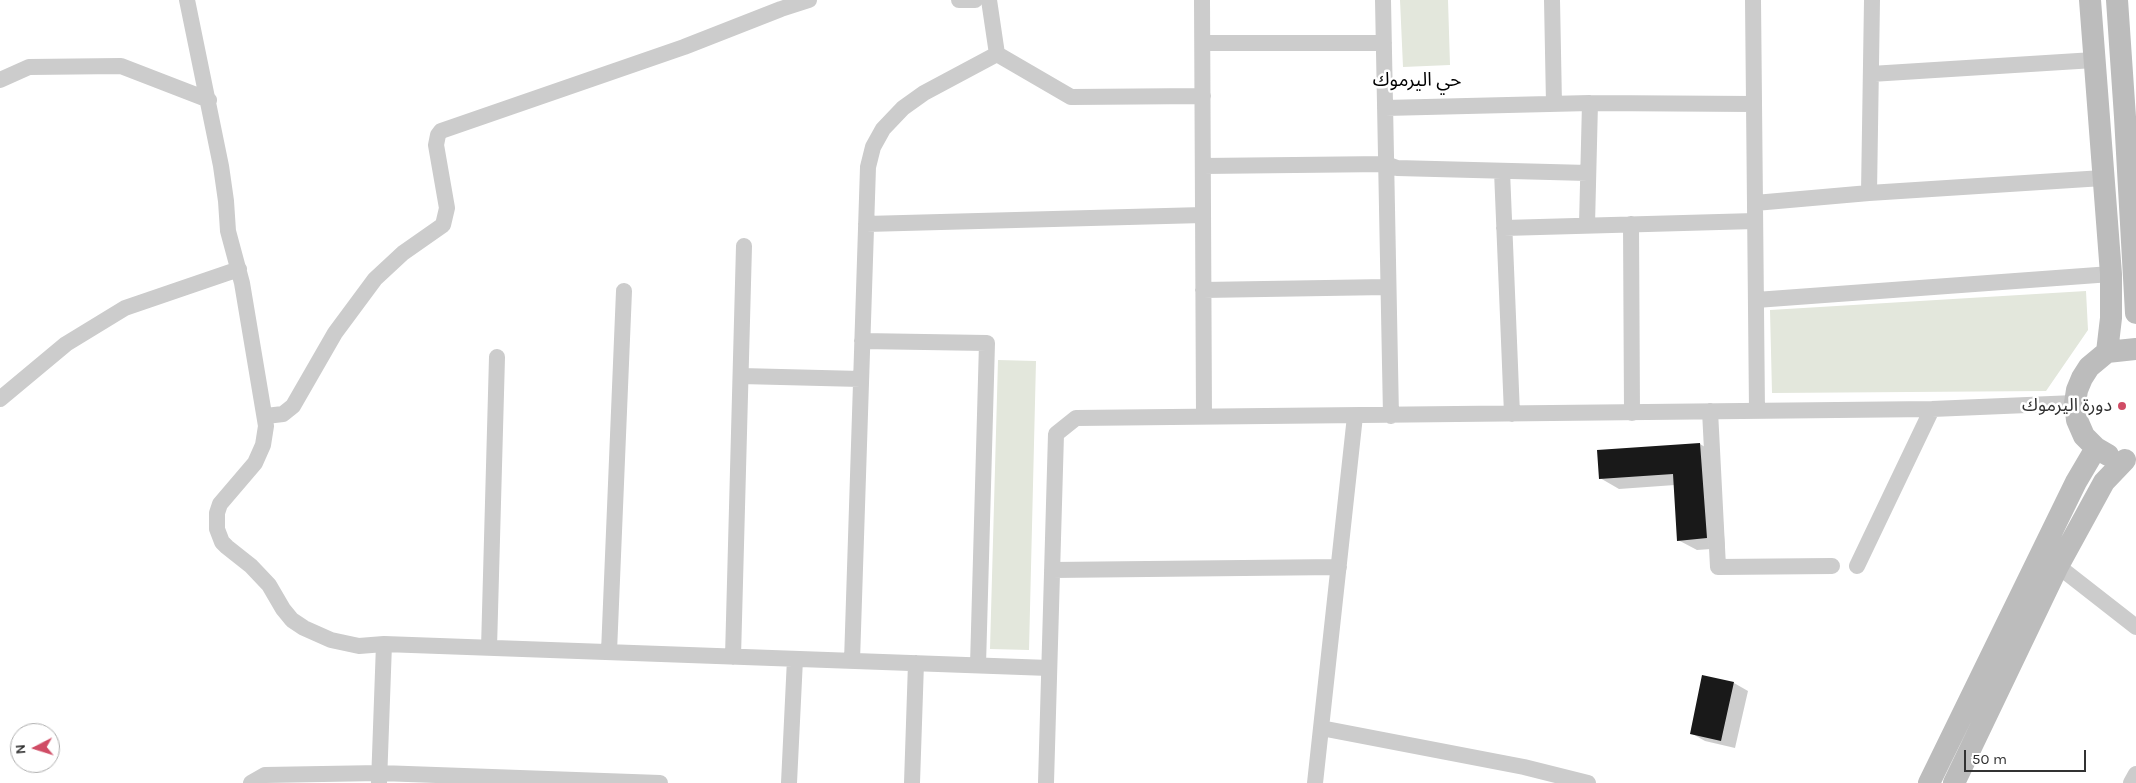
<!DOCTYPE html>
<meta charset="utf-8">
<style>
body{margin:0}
#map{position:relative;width:2136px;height:783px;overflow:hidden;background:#fff;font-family:Karla,sans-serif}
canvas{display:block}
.north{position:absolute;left:10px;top:723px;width:50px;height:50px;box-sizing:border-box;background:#fff;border:1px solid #adadad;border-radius:50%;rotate:265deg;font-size:14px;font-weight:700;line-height:20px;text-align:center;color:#323232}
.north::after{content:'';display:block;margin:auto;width:18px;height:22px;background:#d04c65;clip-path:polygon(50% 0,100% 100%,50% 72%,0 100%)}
.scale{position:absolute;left:1964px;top:750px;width:122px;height:22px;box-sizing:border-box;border:2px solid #323232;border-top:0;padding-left:6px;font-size:15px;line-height:18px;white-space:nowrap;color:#323232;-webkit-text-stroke:4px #fff;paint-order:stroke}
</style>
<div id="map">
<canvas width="2136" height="783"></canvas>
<div class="north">N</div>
<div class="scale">50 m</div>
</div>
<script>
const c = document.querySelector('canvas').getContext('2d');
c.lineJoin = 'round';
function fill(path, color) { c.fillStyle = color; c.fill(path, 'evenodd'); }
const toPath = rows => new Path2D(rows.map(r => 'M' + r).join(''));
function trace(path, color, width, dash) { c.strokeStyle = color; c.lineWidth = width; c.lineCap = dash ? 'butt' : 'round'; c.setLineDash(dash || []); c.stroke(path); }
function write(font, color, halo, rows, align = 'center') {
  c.font = font + ' Karla,"Noto Sans Arabic",sans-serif'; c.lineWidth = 5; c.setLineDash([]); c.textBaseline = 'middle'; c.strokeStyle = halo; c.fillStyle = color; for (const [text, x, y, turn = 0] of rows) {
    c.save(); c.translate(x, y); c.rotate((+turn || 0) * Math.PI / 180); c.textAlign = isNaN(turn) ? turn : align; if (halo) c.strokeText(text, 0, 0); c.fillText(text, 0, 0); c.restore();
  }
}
const green = toPath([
 [1400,0,1448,0,1450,65,1403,67],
 [2086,291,2088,330,2046,391,1772,393,1770,310],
 [998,360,1036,361,1029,650,990,649]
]);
const shadow = toPath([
 [1700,444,1718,455,1725,548,1697,550,1678,540,1675,485,1619,489,1600,478],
 [1734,683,1748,691,1735,748,1705,741,1691,733]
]);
const building = toPath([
 [1700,443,1707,538,1677,541,1673,474,1599,479,1597,450],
 [1702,675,1734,682,1721,741,1690,734]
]);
const street = toPath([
 [187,0,221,166,226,201,228,231,242,283,266,426,263,445,255,463,220,504,217,513,217,529,222,542,227,547,251,566,269,585,283,609,292,620,304,628,331,640,359,646,384,644,1049,668],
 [959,0,975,0],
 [989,0,997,54,1071,97,1203,96],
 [1202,0,1204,416],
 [1383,0,1391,416],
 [1552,0,1554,104],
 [1753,0,1757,410],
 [1203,43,1384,43],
 [1871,74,2094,60],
 [0,80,29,67,121,66,209,100],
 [1385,108,1590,103,1754,104],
 [1203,166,1386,164,1397,168,1588,173],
 [1502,171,1512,414],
 [1869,193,1872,0],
 [1755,203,1869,193,2103,178],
 [866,224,1203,215],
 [1631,224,1632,413],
 [1587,225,1590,103],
 [1504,228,1755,221],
 [1203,290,1387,287],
 [1756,300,2111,274],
 [862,341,987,343,978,665],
 [741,376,861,379],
 [0,399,66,344,125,308,239,269],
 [1710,411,1718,567,1832,566],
 [266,416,283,414,293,406,335,333,375,279,403,253,443,225,447,208,436,145,438,135,441,131,684,47,781,9,809,0],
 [1857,566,1932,409],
 [2058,566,2136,627],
 [1052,570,1339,567],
 [489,648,497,357],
 [609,652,624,291],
 [733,657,744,246],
 [852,661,868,167,873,147,883,129,903,108,924,93,997,54],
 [1321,728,1524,767,1588,783],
 [251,783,265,775,380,773,660,783],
 [379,783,384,644],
 [789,783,795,659],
 [912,783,916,663],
 [1046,783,1056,434,1076,418,1932,409,2075,403],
 [1315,783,1355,416],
 [2131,783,2136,774]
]);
const secondary = toPath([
 [2090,0,2111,274,2111,318,2107,352],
 [2117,0,2125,117,2136,313],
 [2108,455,2096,448,2084,436,2077,420,2075,403,2077,390,2082,378,2089,367,2107,352,2136,349],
 [1929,783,2076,482,2096,448],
 [1954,783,2058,566,2104,482,2125,460]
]);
const markers = [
 [2122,406,5,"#d04c65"]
];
const poiNames = [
 ["دورة اليرموك",2112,406]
];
const neighbourhoodNames = [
 ["حي اليرموك",1417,81]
];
fill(green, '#e3e7dc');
fill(shadow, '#0003');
fill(building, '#191919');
trace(street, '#ccc', 16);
trace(secondary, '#bcbcbc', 22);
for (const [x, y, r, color] of markers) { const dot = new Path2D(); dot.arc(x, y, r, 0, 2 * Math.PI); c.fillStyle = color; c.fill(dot); trace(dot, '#fff', 2); }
write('18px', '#323232', '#fff', poiNames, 'right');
write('19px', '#000', '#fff', neighbourhoodNames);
</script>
